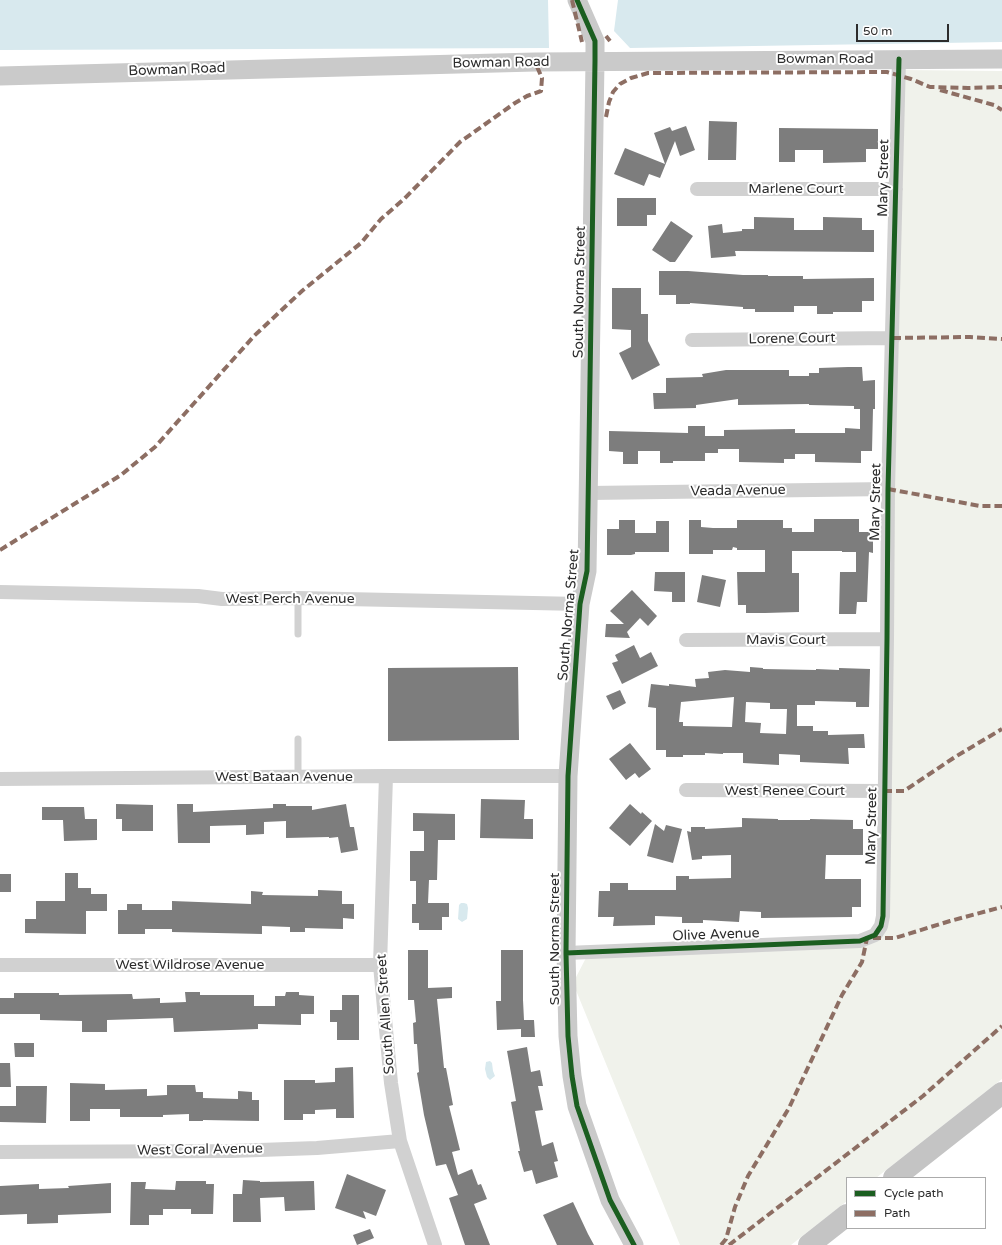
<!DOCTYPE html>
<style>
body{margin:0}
#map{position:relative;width:1002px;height:1245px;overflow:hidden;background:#fff;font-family:"Varela Round",sans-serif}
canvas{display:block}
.legend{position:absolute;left:846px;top:1177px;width:140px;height:52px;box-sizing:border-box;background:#fff;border:1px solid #ababab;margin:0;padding:5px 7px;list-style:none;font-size:12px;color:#2c2c2c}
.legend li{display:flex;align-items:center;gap:8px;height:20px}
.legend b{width:20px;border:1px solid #ababab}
.scale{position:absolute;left:856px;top:24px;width:93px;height:18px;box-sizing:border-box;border:2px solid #2c2c2c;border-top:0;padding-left:5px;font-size:12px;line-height:14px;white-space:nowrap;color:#2c2c2c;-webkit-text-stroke:3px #fff;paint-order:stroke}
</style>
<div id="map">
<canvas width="1002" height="1245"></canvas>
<ul class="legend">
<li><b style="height:5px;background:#1b5e20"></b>Cycle path</li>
<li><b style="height:5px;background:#8d6e63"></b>Path</li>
</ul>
<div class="scale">50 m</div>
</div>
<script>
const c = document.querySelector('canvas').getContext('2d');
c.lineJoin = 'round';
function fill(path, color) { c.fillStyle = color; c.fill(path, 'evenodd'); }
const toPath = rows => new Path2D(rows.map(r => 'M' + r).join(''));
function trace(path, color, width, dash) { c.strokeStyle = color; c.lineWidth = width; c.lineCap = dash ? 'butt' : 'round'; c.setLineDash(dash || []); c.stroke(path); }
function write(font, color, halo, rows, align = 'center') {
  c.font = font + ' "Varela Round",sans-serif'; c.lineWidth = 4; c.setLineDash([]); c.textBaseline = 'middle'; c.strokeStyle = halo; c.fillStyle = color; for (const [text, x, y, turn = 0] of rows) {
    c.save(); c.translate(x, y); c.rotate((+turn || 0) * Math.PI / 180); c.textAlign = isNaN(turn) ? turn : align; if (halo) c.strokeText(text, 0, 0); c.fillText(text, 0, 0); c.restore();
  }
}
const green = toPath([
 [903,70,1002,71,1002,1079,876,1178,847,1178,847,1201,791,1245,680,1245,573,983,588,954,870,938,884,929]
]);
const water = toPath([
 [0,0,548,0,549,48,0,50],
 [618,0,1002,0,1002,42,630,48,614,31],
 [461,903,464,903,467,904,468,908,467,919,462,922,458,919,459,905],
 [490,1061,492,1063,493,1071,495,1076,490,1080,487,1077,485,1069,486,1062]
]);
const building = toPath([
 [709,121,737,122,736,160,708,160],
 [686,126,695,150,680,156,675,141,660,178,649,174,644,186,614,174,625,148,665,164,654,133,670,127,672,131],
 [779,128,878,129,878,149,866,149,866,162,823,163,823,150,795,150,795,162,779,162],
 [617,198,656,198,656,215,647,215,647,226,617,226],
 [754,217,794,218,794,230,823,230,823,217,862,218,862,230,874,230,874,252,735,251,736,256,711,258,708,226,722,224,723,233,742,231,742,229,754,229],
 [671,221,693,236,675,262,670,262,652,250],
 [659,271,688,271,743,275,768,275,768,276,803,276,803,279,874,278,874,301,862,301,862,312,833,312,833,314,817,314,817,306,794,306,794,312,755,312,755,309,743,309,743,307,690,303,690,304,676,304,676,295,659,295],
 [612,288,641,288,641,314,648,314,648,341,660,365,632,380,619,353,631,347,631,330,612,329],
 [848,367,862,367,863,381,875,380,875,409,873,409,872,451,861,451,861,463,815,462,815,454,795,454,795,459,784,459,784,463,739,462,739,449,718,449,718,453,705,453,705,461,673,461,673,463,660,463,660,451,638,451,638,464,623,464,623,452,609,451,609,431,688,433,688,426,705,426,705,436,724,436,724,430,795,429,795,433,845,433,845,428,860,429,860,409,854,409,854,406,809,405,809,404,738,405,738,399,696,405,696,408,654,409,653,393,666,393,666,378,703,377,702,374,726,370,789,370,789,376,809,376,809,373,819,373,819,368],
 [814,519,859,519,859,532,870,532,870,540,873,540,873,553,869,552,867,602,857,602,856,614,839,614,840,572,856,572,856,552,842,552,842,551,792,551,792,573,799,573,799,612,765,613,746,613,746,605,738,605,737,572,765,572,765,550,737,550,737,548,733,547,732,550,713,550,713,554,689,554,689,520,701,520,701,527,713,528,737,528,737,520,783,520,783,528,792,528,792,532,814,532],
 [619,520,635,520,635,533,656,533,656,521,669,521,669,552,635,552,635,554,631,555,607,555,607,529,619,529],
 [655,572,685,572,685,602,672,602,672,592,654,591],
 [702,575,726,580,720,607,697,602],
 [632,590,657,616,648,626,640,618,627,632,630,638,605,637,606,624,624,624,610,611],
 [634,645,640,658,651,652,658,666,622,684,612,663,618,661,615,655],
 [518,667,519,740,388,741,388,668],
 [750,667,763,668,763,669,816,670,816,669,839,670,839,668,870,669,869,707,856,707,856,702,815,701,815,705,797,705,797,726,813,726,813,731,828,731,828,735,864,734,865,748,848,748,849,764,800,762,800,755,779,754,779,765,743,763,743,753,723,753,723,754,705,753,705,755,683,755,683,757,666,757,666,750,656,750,656,708,648,707,651,684,669,686,669,684,696,687,695,679,709,678,708,672,725,670,750,672],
 [734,697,732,727,683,726,683,722,679,722,681,702],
 [746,702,770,703,770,709,787,709,786,734,760,733,761,723,745,722],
 [620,690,626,703,613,710,606,696],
 [630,743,651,769,639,778,635,773,626,780,609,759],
 [481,799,525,800,524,819,533,819,533,839,480,838],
 [116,804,153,805,153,831,122,831,122,819,116,819],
 [177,804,193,804,193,812,273,808,273,804,286,804,286,806,312,806,312,810,346,804,350,827,354,827,358,850,341,853,338,837,329,838,329,837,286,838,286,821,264,822,264,834,246,835,246,825,210,826,210,843,178,843],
 [630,804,641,814,642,812,652,821,630,846,609,828],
 [42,807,84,807,85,819,97,819,97,840,64,841,63,820,42,820],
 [413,813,455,814,455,840,438,840,437,880,429,880,428,903,449,903,449,917,442,917,442,930,419,930,419,923,412,923,412,904,416,904,416,881,410,881,410,851,424,851,424,831,413,831],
 [742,818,778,819,778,820,810,820,810,819,853,820,853,829,863,829,863,855,826,855,825,879,861,879,861,907,852,907,852,917,761,918,761,912,740,911,739,922,703,920,703,923,682,923,682,917,655,916,655,925,613,926,614,917,598,917,599,891,610,891,610,883,628,883,628,890,676,890,676,876,689,876,689,879,731,878,731,855,702,856,702,859,692,860,687,831,691,832,691,827,705,827,705,829,742,827],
 [655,824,664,831,666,825,682,829,673,863,647,856],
 [65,873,78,873,78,888,91,888,91,894,107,894,107,911,86,911,86,934,25,933,25,919,36,919,36,901,65,901],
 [0,874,11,874,11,892,0,892],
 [318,890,342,891,342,904,354,904,354,919,343,918,343,929,305,928,305,932,290,932,290,927,262,926,262,934,172,932,172,929,145,929,145,934,118,934,118,910,127,910,127,904,142,904,142,910,172,910,172,901,251,904,251,891,263,892,262,895,318,896],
 [408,950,428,950,428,988,452,987,452,998,437,999,444,1068,446,1068,453,1105,449,1106,460,1150,452,1152,458,1175,472,1169,478,1185,481,1184,487,1199,474,1204,490,1245,465,1245,449,1198,458,1195,446,1164,436,1166,424,1115,417,1073,419,1072,417,1044,414,1044,413,1023,416,1022,414,1000,408,1000],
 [501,950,523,950,523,1000,524,1020,534,1020,535,1037,521,1037,521,1029,497,1030,496,1001,501,1001],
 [185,992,200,992,200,995,254,995,254,1006,275,1006,275,996,285,996,286,992,299,992,299,995,314,996,314,1014,301,1014,301,1025,258,1024,258,1029,174,1032,173,1018,107,1020,107,1032,82,1032,82,1021,40,1020,40,1014,0,1014,0,998,14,998,14,993,59,993,59,995,132,994,133,999,160,998,160,1003,186,1002],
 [342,995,359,995,359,1040,337,1040,337,1022,330,1022,330,1010,342,1010],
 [14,1043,34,1043,34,1057,15,1057],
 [527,1047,531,1072,540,1070,543,1086,538,1086,543,1110,535,1111,542,1146,553,1142,558,1161,554,1162,558,1177,536,1184,532,1170,524,1172,518,1151,520,1151,511,1102,516,1101,507,1051],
 [0,1063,10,1063,11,1087,0,1087],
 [353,1067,354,1118,336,1118,336,1109,315,1110,315,1114,303,1114,303,1120,284,1120,284,1080,315,1080,315,1083,335,1082,335,1068],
 [70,1083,105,1084,105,1090,147,1089,147,1096,167,1095,167,1085,195,1085,196,1092,203,1092,203,1098,238,1099,238,1091,252,1092,252,1100,259,1100,259,1121,203,1120,203,1121,189,1121,189,1114,163,1115,163,1117,120,1117,120,1109,90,1109,90,1121,70,1121],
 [16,1086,47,1086,46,1123,0,1122,0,1106,16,1106],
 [347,1174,386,1190,376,1216,363,1211,366,1219,335,1208],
 [243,1180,260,1181,260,1182,314,1181,315,1210,285,1211,284,1197,260,1198,261,1222,233,1222,233,1194,242,1194],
 [176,1181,206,1181,206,1184,214,1184,213,1214,191,1214,191,1209,163,1209,163,1215,149,1215,149,1225,130,1225,131,1182,146,1182,145,1189,175,1190],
 [111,1183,111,1213,58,1215,58,1223,27,1224,27,1214,0,1215,0,1186,39,1184,39,1189,69,1188,68,1186],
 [573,1202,588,1234,594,1245,557,1245,543,1215],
 [370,1229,374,1238,357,1245,353,1235]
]);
const lane = toPath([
 [298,598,298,634],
 [298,739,298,777]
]);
const street = toPath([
 [697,189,896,189],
 [692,340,893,338],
 [589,493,888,489],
 [0,592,198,596,222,599,298,598,580,604],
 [686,640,887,639],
 [386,776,380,965,391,1083,400,1141,435,1245],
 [0,779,386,776,568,776],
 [686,790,884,791],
 [566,953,860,941,875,935,881,926,883,916,887,639,888,489,899,59],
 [0,965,380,965],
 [0,1152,231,1151,317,1148,400,1141]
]);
const secondary = toPath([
 [577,0,595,41,595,61,587,571,580,604,568,776,566,953,568,1036,572,1076,577,1106,610,1200,634,1245],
 [0,76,535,62,1002,59]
]);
const primary = toPath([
 [894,1178,1002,1093],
 [809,1245,847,1215]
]);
const quiet = toPath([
 [572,0,582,42],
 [606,36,610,41],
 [940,90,994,105,1002,110],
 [606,117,609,102,613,92,620,84,631,78,648,73,887,72,911,79,930,87,968,88,1002,87],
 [893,338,970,337,1002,339],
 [888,489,980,506,1002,506],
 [0,550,121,475,155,447,254,336,302,291,361,243,381,219,404,199,460,142,515,103,527,96,541,91,542,78,535,62],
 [884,791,904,791,955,757,1002,729],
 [721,1245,726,1239,735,1207,748,1176,789,1108,842,995,862,962,867,938,895,938,950,921,1002,907],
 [729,1245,923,1096,1002,1026]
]);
const cycleway = toPath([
 [577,0,595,41,595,61,587,571,580,604,568,776,566,953,568,1036,572,1076,577,1106,610,1200,634,1245],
 [566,953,860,941,875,935,881,926,883,916,887,639,888,489,899,59]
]);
const streetNames = [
 ["Bowman Road",825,59],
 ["Bowman Road",501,63,-1],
 ["Bowman Road",177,70,-2],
 ["Mary Street",884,178,-89],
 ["Marlene Court",796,189],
 ["South Norma Street",580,292,-89],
 ["Lorene Court",792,339,-1],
 ["Veada Avenue",738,491,-1],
 ["Mary Street",876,502,-89],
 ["West Perch Avenue",290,599],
 ["South Norma Street",569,615,-85],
 ["Mavis Court",786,640],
 ["West Bataan Avenue",284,777],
 ["West Renee Court",785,791],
 ["Mary Street",872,826,-89],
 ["Olive Avenue",716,935,-2],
 ["South Norma Street",555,939,-90],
 ["West Wildrose Avenue",190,965],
 ["South Allen Street",386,1014,-94],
 ["West Coral Avenue",200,1150,-1]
];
fill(green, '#f0f2eb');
fill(water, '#d8e9ee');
fill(building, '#7d7d7d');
trace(lane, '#d1d1d1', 7);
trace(street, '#d1d1d1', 14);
trace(secondary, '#cacaca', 19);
trace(primary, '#c4c4c4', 22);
trace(quiet, '#8d6e63', 4, [8, 4]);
trace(cycleway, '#1b5e20', 5);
write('14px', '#2c2c2c', '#fff', streetNames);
</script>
